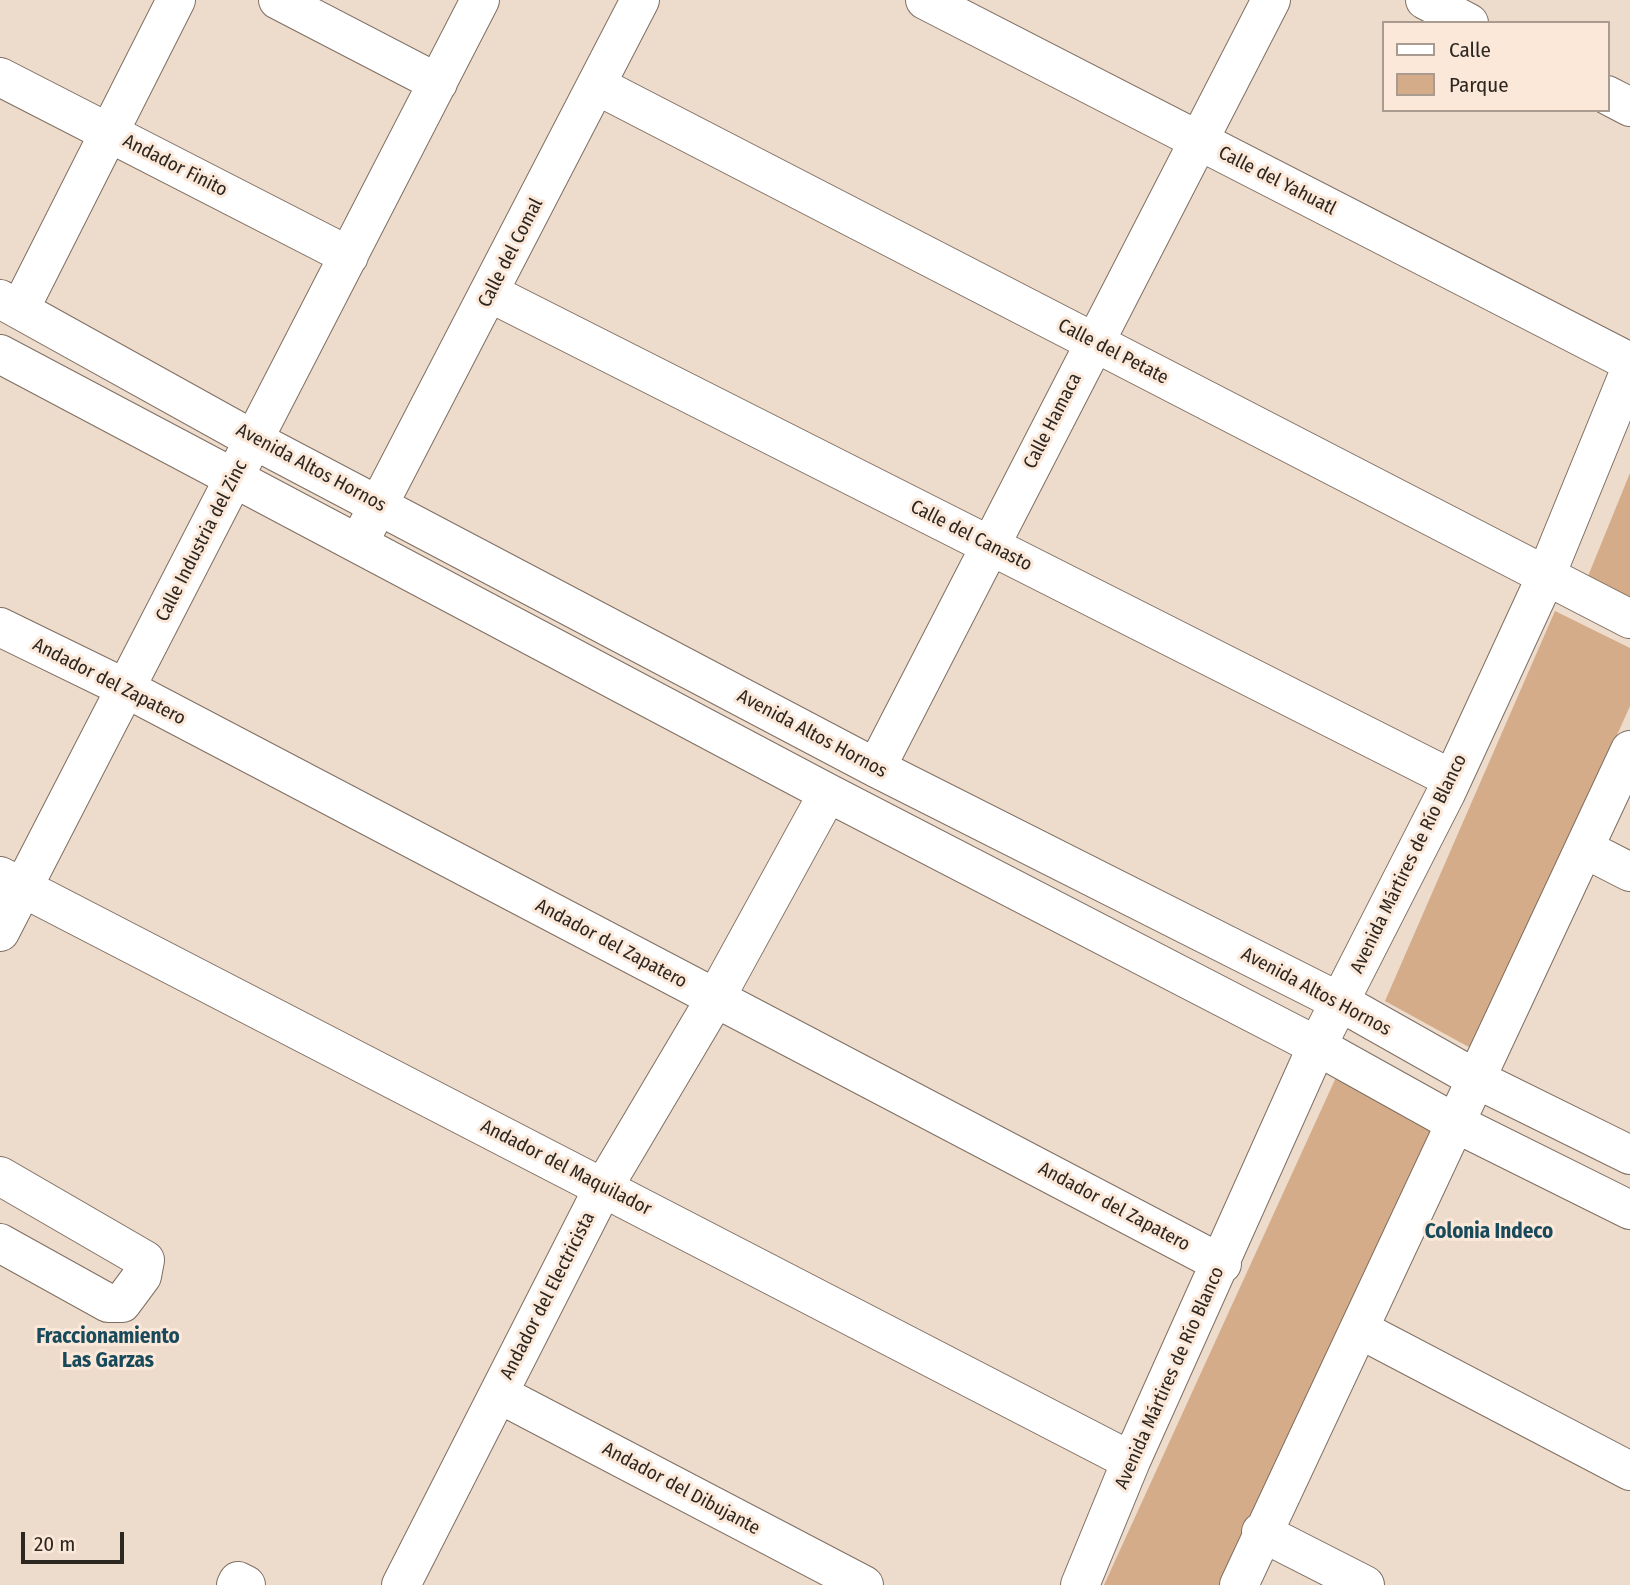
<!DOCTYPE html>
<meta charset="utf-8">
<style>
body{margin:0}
#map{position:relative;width:1630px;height:1585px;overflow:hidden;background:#eddbcc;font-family:"Fira Sans Condensed",sans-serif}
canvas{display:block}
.legend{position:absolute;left:1382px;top:21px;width:228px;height:91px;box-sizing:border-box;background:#fbe8d9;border:2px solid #a99b8f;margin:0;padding:9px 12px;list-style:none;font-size:21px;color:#2d2721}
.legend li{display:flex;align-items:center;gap:14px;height:35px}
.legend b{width:35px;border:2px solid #a99b8f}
.scale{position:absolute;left:21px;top:1532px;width:103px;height:32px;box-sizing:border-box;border:4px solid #2d2721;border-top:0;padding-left:9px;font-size:21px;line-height:24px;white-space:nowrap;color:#2d2721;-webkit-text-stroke:5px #fbe8d9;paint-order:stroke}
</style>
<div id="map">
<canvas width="1630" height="1585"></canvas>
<ul class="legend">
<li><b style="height:9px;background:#fff"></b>Calle</li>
<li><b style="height:19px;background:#d5ac89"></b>Parque</li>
</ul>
<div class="scale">20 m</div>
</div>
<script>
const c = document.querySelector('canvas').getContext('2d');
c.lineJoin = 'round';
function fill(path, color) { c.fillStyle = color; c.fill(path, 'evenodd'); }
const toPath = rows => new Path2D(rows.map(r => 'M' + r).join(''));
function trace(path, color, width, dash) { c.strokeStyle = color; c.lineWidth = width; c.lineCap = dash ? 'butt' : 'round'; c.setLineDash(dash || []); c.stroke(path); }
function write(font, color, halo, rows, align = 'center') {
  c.font = font + ' "Fira Sans Condensed",sans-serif'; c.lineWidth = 6; c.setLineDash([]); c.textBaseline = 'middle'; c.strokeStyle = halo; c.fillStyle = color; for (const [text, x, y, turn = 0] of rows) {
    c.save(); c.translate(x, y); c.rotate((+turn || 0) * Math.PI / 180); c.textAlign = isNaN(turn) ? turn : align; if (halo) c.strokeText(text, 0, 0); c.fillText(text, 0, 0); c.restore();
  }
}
const green = toPath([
 [1630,473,1630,609,1584,586],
 [1555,611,1630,648,1630,706,1476,1051,1385,1001],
 [1338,1073,1444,1125,1233,1585,1104,1585]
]);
const minor = toPath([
 [278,0,438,83],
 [925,0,1630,362],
 [1425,0,1469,23],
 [0,77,349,256],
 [596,85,1630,619],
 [1607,95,1630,107],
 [490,293,1452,779],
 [0,299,254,440,876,768,1340,1002,1478,1080,1630,1155],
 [20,309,176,0],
 [0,354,828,793,1317,1046,1457,1124,1630,1210],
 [367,527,640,0],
 [0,627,125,688,1222,1264],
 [876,768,1271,0],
 [1585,849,1630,872],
 [0,876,1131,1461],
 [0,932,480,0],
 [0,1176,145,1260,142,1276,122,1303,108,1303,0,1243],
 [1359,1329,1630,1471],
 [499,1394,864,1585],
 [1261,1532,1365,1585],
 [236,1585,238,1581,246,1585],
 [401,1585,603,1188,715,999,828,793],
 [1080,1585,1131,1461,1317,1046,1446,793,1542,585,1630,370],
 [1239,1585,1630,750]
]);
const streetNames = [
 ["Andador Finito",175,166,27],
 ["Calle del Yahuatl",1277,181,27],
 ["Calle del Comal",511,253,-63],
 ["Calle del Petate",1113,352,27],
 ["Calle Hamaca",1053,421,-63],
 ["Avenida Altos Hornos",311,468,28],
 ["Calle del Canasto",971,536,27],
 ["Calle Industria del Zinc",202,541,-63],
 ["Andador del Zapatero",109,682,27],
 ["Avenida Altos Hornos",812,734,28],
 ["Avenida Mártires de Río Blanco",1409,864,-64],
 ["Andador del Zapatero",611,944,28],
 ["Avenida Altos Hornos",1316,992,28],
 ["Andador del Maquilador",566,1168,27],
 ["Andador del Zapatero",1114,1207,28],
 ["Andador del Electricista",548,1296,-63],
 ["Avenida Mártires de Río Blanco",1170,1378,-66],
 ["Andador del Dibujante",681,1489,28]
];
const neighbourhoodNames = [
 ["Colonia Indeco",1489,1232],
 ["Fraccionamiento",108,1337],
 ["Las Garzas",108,1361]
];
fill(green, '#d5ac89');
trace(minor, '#7f6f62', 40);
trace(minor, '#fff', 38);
write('19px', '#2d2721', '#fbe8d9', streetNames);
write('bold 21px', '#184a5b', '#fbe8d9', neighbourhoodNames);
</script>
